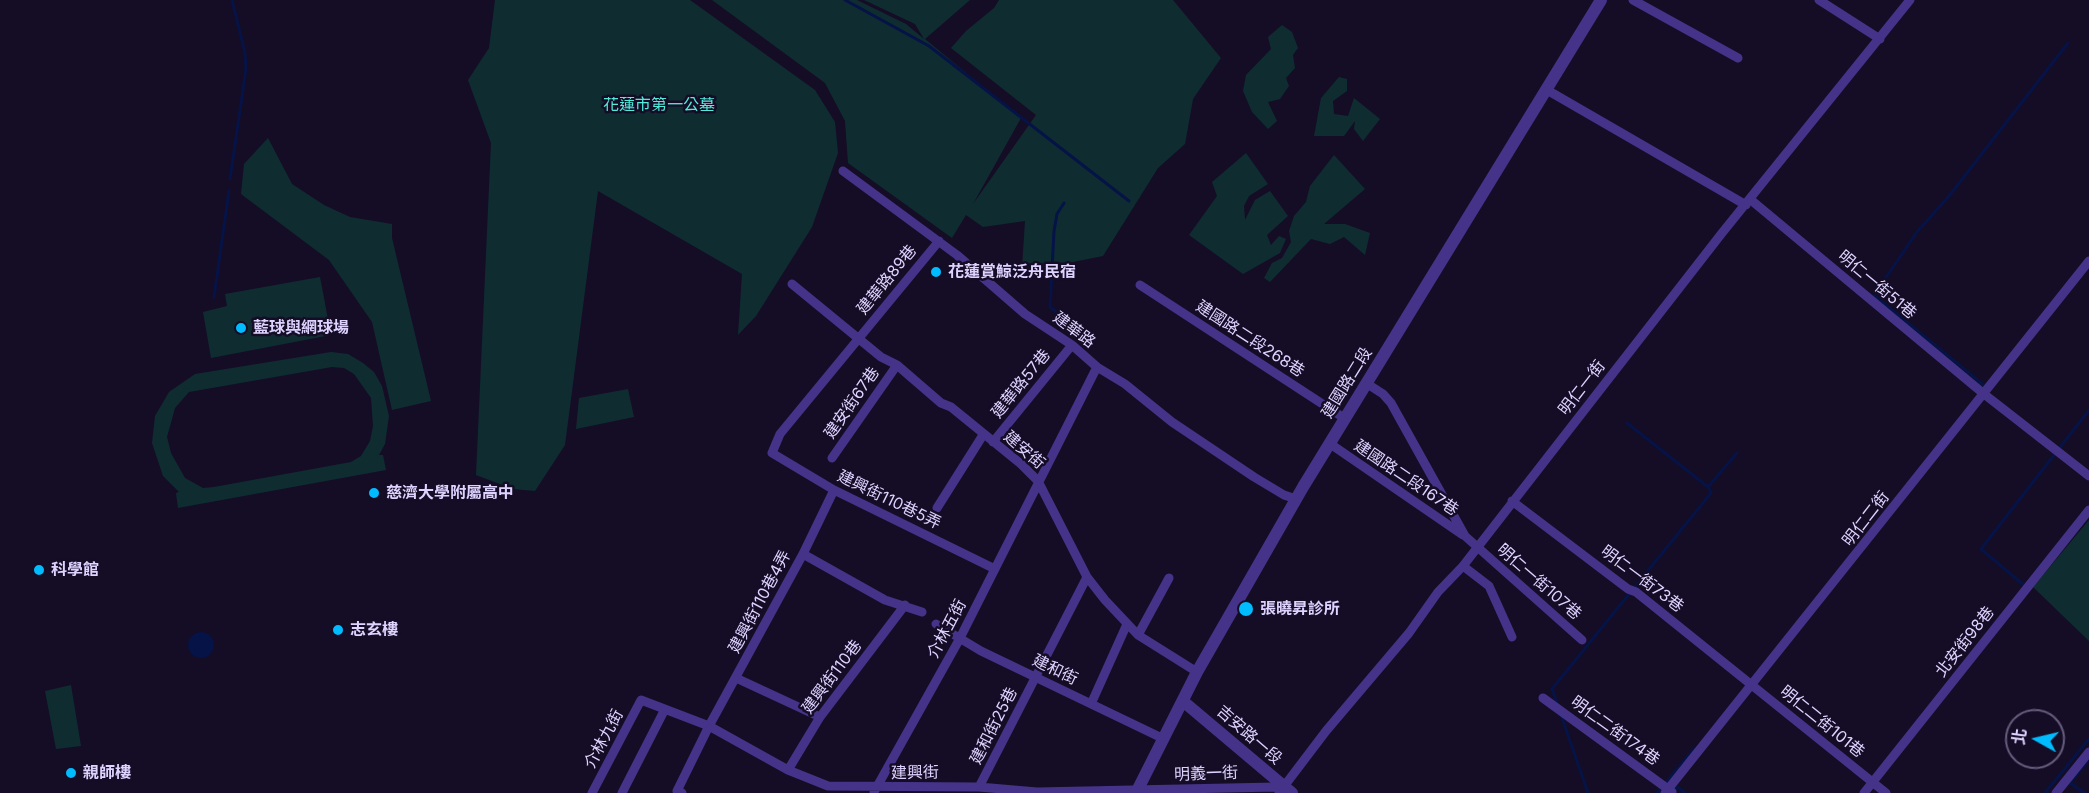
<!DOCTYPE html>
<meta charset="utf-8">
<style>
body{margin:0}
#map{position:relative;width:2089px;height:793px;overflow:hidden;background:#150d26;font-family:Inter,"Noto Sans TC",sans-serif}
canvas{display:block}
.north{position:absolute;left:2005px;top:709px;width:60px;height:60px;box-sizing:border-box;background:#150d26;border:2px solid #655c7d;border-radius:50%;rotate:278deg;font-size:16px;font-weight:700;line-height:24px;text-align:center;color:#ded2ff}
.north::after{content:'';display:block;margin:auto;width:21px;height:27px;background:#00bbfd;clip-path:polygon(50% 0,100% 100%,50% 72%,0 100%)}
</style>
<div id="map">
<canvas width="2089" height="793"></canvas>
<div class="north">北</div>
</div>
<script>
const c = document.querySelector('canvas').getContext('2d');
c.lineJoin = 'round';
function fill(path, color) { c.fillStyle = color; c.fill(path, 'evenodd'); }
const toPath = rows => new Path2D(rows.map(r => 'M' + r).join(''));
function trace(path, color, width, dash) { c.strokeStyle = color; c.lineWidth = width; c.lineCap = dash ? 'butt' : 'round'; c.setLineDash(dash || []); c.stroke(path); }
function write(font, color, halo, rows, align = 'center') {
  c.font = font + ' Inter,"Noto Sans TC",sans-serif'; c.lineWidth = 5; c.setLineDash([]); c.textBaseline = 'middle'; c.strokeStyle = halo; c.fillStyle = color; for (const [text, x, y, turn = 0] of rows) {
    c.save(); c.translate(x, y); c.rotate((+turn || 0) * Math.PI / 180); c.textAlign = isNaN(turn) ? turn : align; if (halo) c.strokeText(text, 0, 0); c.fillText(text, 0, 0); c.restore();
  }
}
const green = toPath([
 [495,0,690,0,815,90,835,122,838,153,812,227,756,316,738,335,742,274,598,191,565,445,535,491,513,489,476,475,491,143,468,80,489,48],
 [712,0,857,0,906,24,924,39,915,24,864,0,970,0,925,39,1021,118,973,204,1036,115,951,48,966,31,994,8,999,0,1173,0,1221,58,1193,99,1185,144,1158,168,1103,256,1038,269,1022,268,1025,221,983,227,966,215,952,238,848,163,845,121,825,83],
 [1282,25,1292,32,1298,48,1293,55,1295,68,1286,78,1289,86,1280,99,1268,102,1277,121,1268,129,1252,112,1243,91,1246,75,1271,49,1268,37],
 [1339,77,1347,79,1347,91,1333,101,1334,114,1348,116,1354,98,1380,119,1363,141,1354,129,1355,121,1344,136,1314,136,1321,98],
 [268,138,292,184,324,205,350,217,392,224,392,238,431,401,392,410,372,322,329,260,241,194,244,164],
 [1246,153,1268,184,1249,196,1244,206,1245,220,1255,200,1270,191,1288,216,1267,235,1271,245,1279,236,1286,239,1280,253,1243,274,1189,235,1217,196,1212,182],
 [1334,155,1365,189,1324,224,1345,224,1370,233,1365,255,1344,237,1330,244,1311,239,1270,282,1264,278,1272,263,1282,258,1291,242,1289,231,1294,216,1306,202,1310,186],
 [320,277,331,335,211,358,203,312,227,306,225,294],
 [331,352,348,354,363,363,374,372,382,386,389,416,385,444,379,455,383,455,386,470,178,508,176,493,179,492,163,476,152,443,155,416,169,392,195,374],
 [332,367,344,368,354,374,371,398,373,426,370,441,361,456,351,462,214,487,203,488,185,478,171,453,167,437,175,408,189,392],
 [628,389,634,417,576,429,579,398],
 [2089,520,2089,641,2033,587],
 [71,685,81,746,56,749,45,691]
]);
const water = toPath([
 '188 645a13 13 0 1 1 26 0a13 13 0 1 1-26 0Z'
]);
const stream = toPath([
 [845,0,929,46,1129,201],
 [230,179,246,69,245,53,232,0],
 [214,297,229,191],
 [1060,315,1050,307,1054,231,1057,214,1064,203],
 [1986,387,1874,295,1917,232,1949,196,2068,43],
 [1627,423,1708,487],
 [2025,586,1981,549,2089,410],
 [1558,706,1552,689,1711,493,1708,487,1737,453],
 [1561,715,1588,793],
 [1673,792,1678,787,1685,793],
 [1657,793,1694,749],
 [2045,793,2089,739],
 [2085,793,2070,783,2089,759]
]);
const minor = toPath([
 [1633,0,1738,58],
 [1819,0,1880,39],
 [1547,90,1746,205],
 [843,171,957,255,1025,314,1072,345,1097,367,1125,384,1172,422,1254,477,1284,495,1296,499],
 [1751,200,1984,394,2089,476],
 [939,241,780,434,772,453,834,490,995,569],
 [792,284,881,357,897,365,941,403,951,407,1021,464,1038,481,1087,577,1105,600,1138,635,1197,672],
 [1140,285,1344,418],
 [1366,383,1383,394,1391,403,1465,536,1582,640],
 [993,442,1072,345],
 [1329,443,1463,535],
 [832,458,897,365],
 [1512,501,1628,589,1636,592,1886,793],
 [937,508,983,435],
 [803,554,885,600,922,612],
 [1463,566,1489,586,1512,637],
 [936,624,981,651,1164,739],
 [1138,635,1169,578],
 [736,678,820,717],
 [1543,698,1672,792],
 [1091,704,1127,624],
 [788,770,820,717,905,605],
 [979,787,1087,577],
 [874,792,959,640,1097,367],
 [592,793,641,700,709,726,788,770,828,786,979,787,1037,792,1276,787],
 [622,793,664,711],
 [682,793,677,791,709,726,803,554,834,490],
 [1279,793,1326,731,1409,633,1438,592,1463,566,1722,233,1910,0],
 [1665,793,2089,261],
 [1864,793,2089,510],
 [2056,793,2089,752]
]);
const tertiary = toPath([
 [1184,702,1292,793],
 [1136,793,1197,672,1303,487,1601,0]
]);
const markers = [
 [936,272,6,"#00bbfd"],
 [241,328,6,"#00bbfd"],
 [374,493,6,"#00bbfd"],
 [39,570,6,"#00bbfd"],
 [1246,609,8,"#00bbfd"],
 [338,630,6,"#00bbfd"],
 [71,773,6,"#00bbfd"]
];
const parkNames = [
 ["花蓮市第一公墓",659,105]
];
const poiNames = [
 ["花蓮賞鯨泛舟民宿",948,272],
 ["藍球與網球場",253,328],
 ["慈濟大學附屬高中",386,493],
 ["科學館",51,570],
 ["張曉昇診所",1260,609],
 ["志玄樓",350,630],
 ["親師樓",83,773]
];
const streetNames = [
 ["建華路89巷",887,280,-51],
 ["明仁一街51巷",1877,285,40],
 ["建華路",1074,330,37],
 ["建國路二段268巷",1250,339,33],
 ["建國路二段",1347,383,-58],
 ["建華路57巷",1021,384,-51],
 ["明仁一街",1582,388,-52],
 ["建安街67巷",852,403,-55],
 ["建安街",1024,450,41],
 ["建國路二段167巷",1406,478,34],
 ["建興街110巷5弄",889,500,26],
 ["明仁二街",1866,519,-52],
 ["明仁一街73巷",1642,579,37],
 ["明仁一街107巷",1539,582,41],
 ["建興街110巷4弄",760,602,-62],
 ["介林五街",947,629,-62],
 ["北安街98巷",1965,642,-52],
 ["建和街",1055,670,26],
 ["建興街110巷",832,677,-53],
 ["明仁二街101巷",1822,722,39],
 ["建和街25巷",994,726,-63],
 ["明仁二街174巷",1615,731,36],
 ["吉安路一段",1249,735,41],
 ["介林九街",604,739,-62],
 ["建興街",915,773,-1],
 ["明義一街",1206,774,-2]
];
fill(green, '#0f2d31');
fill(water, '#051347');
trace(stream, '#051347', 3);
trace(minor, '#443389', 9);
trace(tertiary, '#443389', 12);
for (const [x, y, r, color] of markers) { const dot = new Path2D(); dot.arc(x, y, r, 0, 2 * Math.PI); c.fillStyle = color; c.fill(dot); trace(dot, '#150d26', 2); }
write('16px', '#53eadc', '#150d26', parkNames);
write('bold 16px', '#ded2ff', '#150d26', poiNames, 'left');
write('16px', '#ded2ff', '#150d26', streetNames);
</script>
